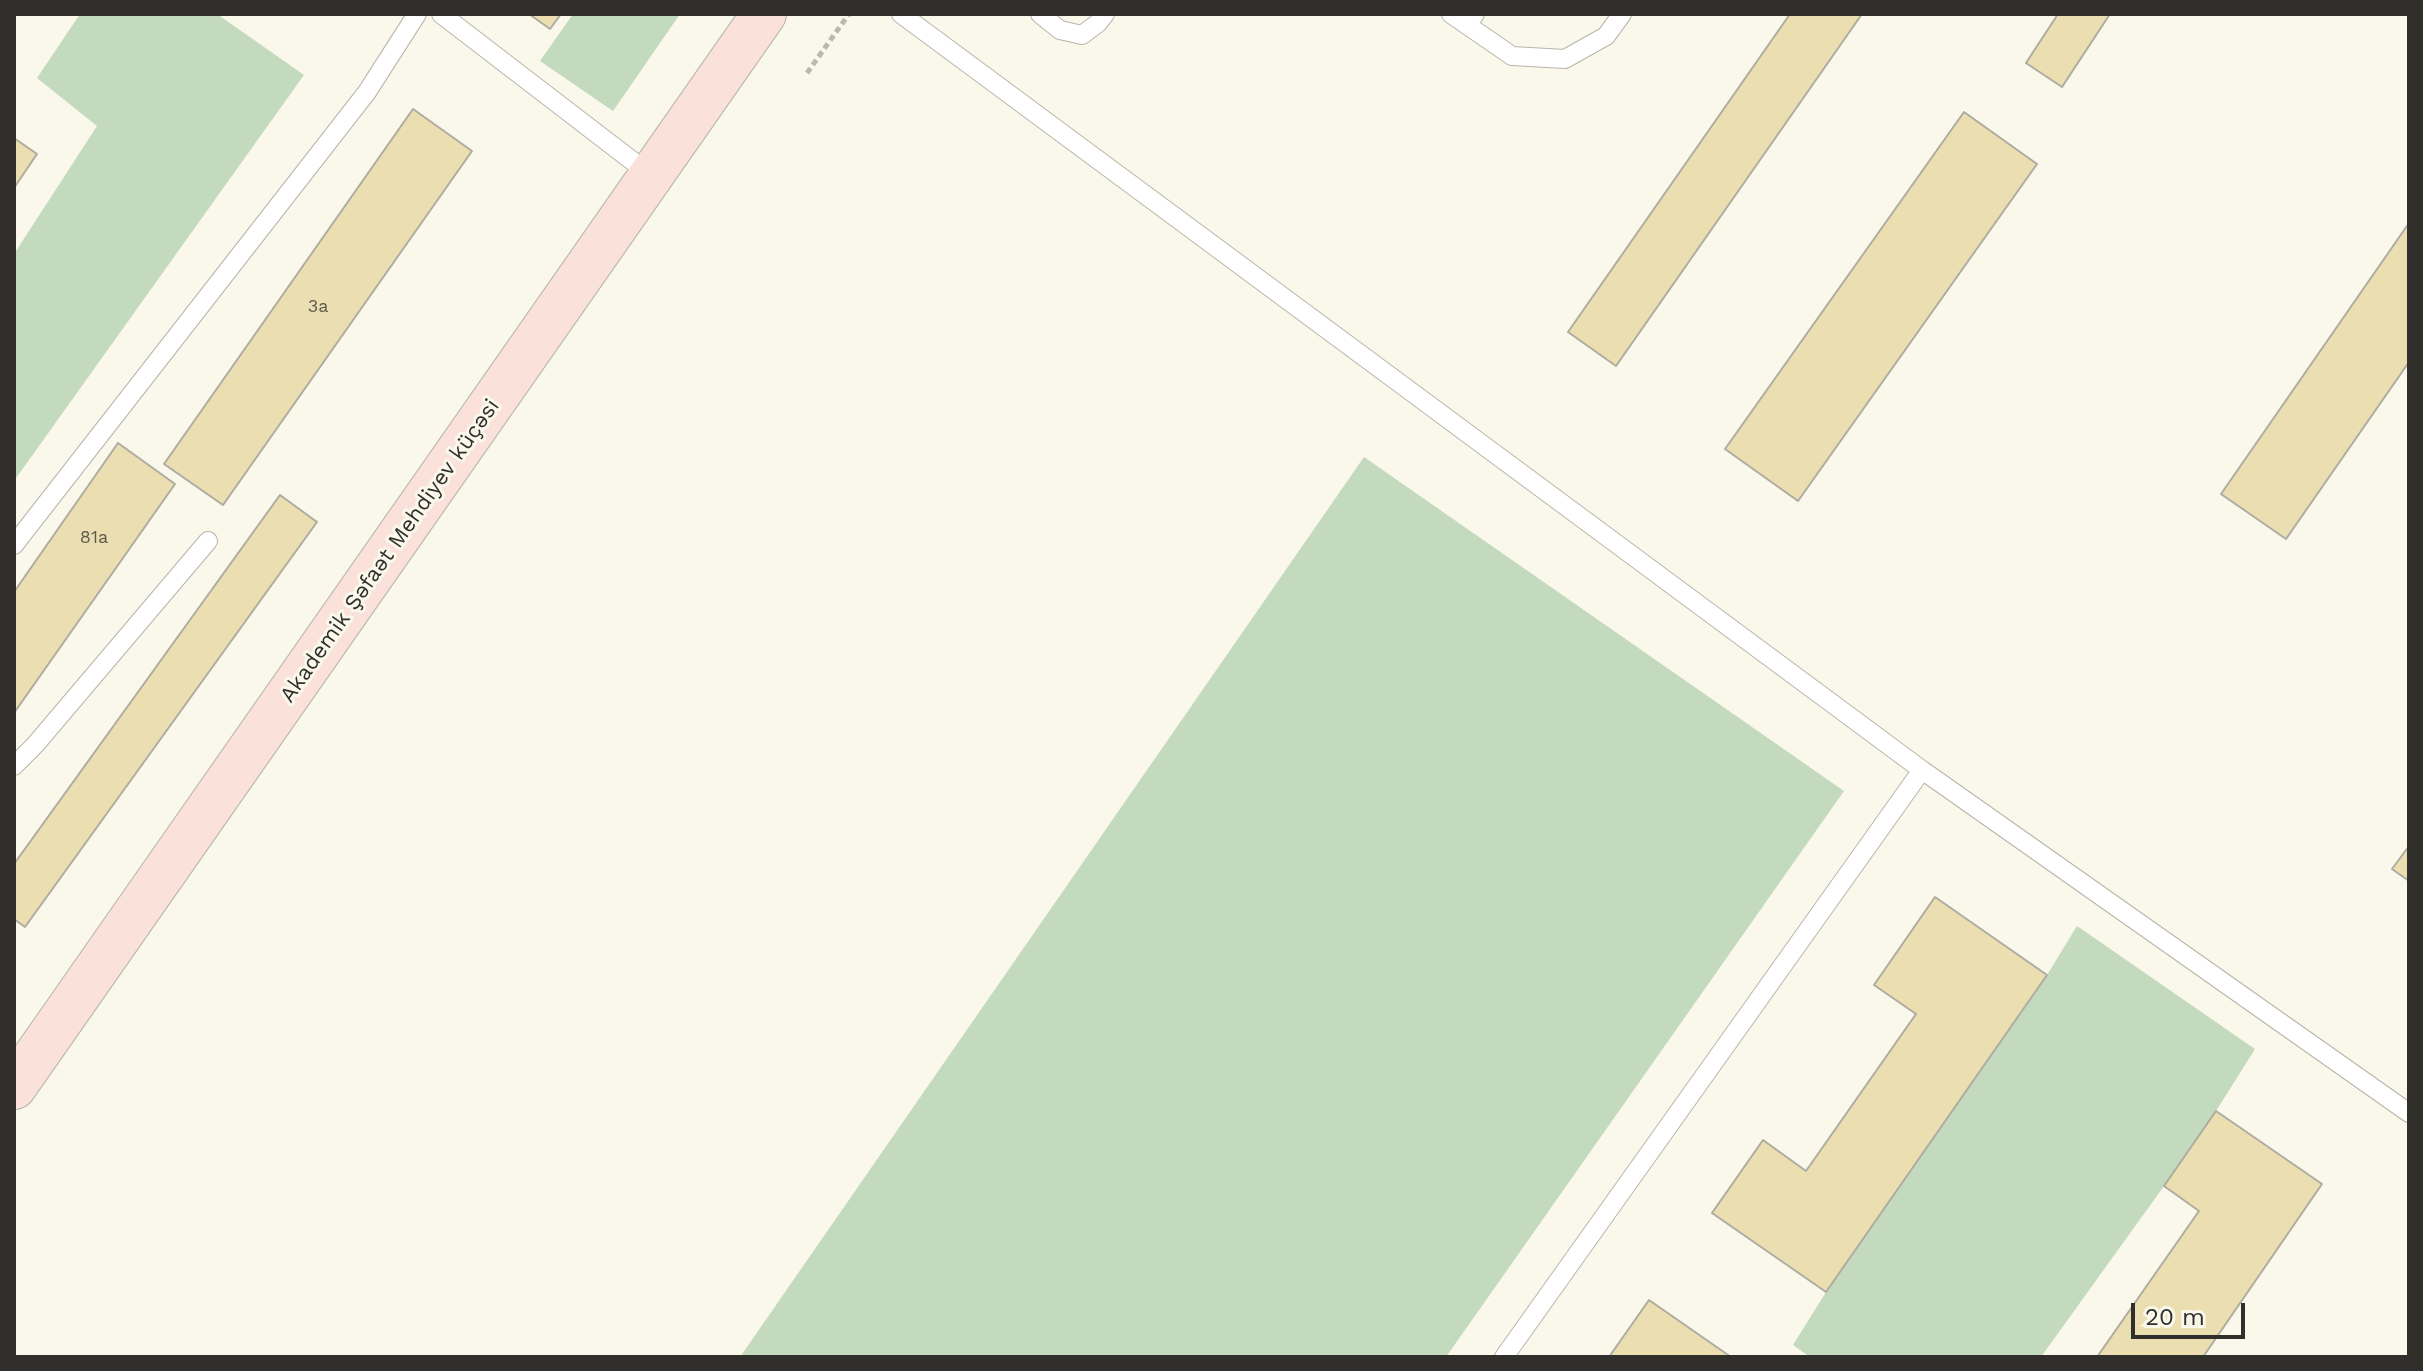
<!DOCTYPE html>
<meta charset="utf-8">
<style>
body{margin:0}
#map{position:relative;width:2423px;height:1371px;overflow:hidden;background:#faf7eb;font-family:"Work Sans",sans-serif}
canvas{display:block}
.frame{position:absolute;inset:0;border:16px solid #302f2b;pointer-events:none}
.scale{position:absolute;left:2131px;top:1303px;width:114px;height:36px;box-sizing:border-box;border:4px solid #302f2b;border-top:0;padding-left:10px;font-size:24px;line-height:28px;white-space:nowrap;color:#302f2b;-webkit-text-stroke:6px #faf7eb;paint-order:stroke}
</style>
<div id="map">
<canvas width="2423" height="1371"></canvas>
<div class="frame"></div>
<div class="scale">20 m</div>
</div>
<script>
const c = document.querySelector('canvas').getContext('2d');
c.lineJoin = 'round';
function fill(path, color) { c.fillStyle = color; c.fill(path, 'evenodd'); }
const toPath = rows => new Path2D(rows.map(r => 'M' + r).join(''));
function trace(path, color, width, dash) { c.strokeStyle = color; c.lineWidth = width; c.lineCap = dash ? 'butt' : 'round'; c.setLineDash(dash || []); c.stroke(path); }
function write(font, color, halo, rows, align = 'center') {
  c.font = font + ' "Work Sans",sans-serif'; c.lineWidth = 6; c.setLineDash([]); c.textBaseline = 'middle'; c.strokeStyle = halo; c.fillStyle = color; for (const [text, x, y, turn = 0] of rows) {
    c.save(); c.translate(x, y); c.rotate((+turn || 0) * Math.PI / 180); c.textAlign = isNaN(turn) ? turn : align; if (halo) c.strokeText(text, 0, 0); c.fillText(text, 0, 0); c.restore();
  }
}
const green = toPath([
 [80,14,217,14,304,75,14,481,14,254,97,126,37,78],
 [573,14,680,14,613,111,540,61],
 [1364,457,1844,791,1446,1357,740,1357],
 [2077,926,2255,1049,2216,1111,2164,1186,2041,1357,1810,1357,1793,1345,1826,1292,2047,975]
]);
const building = toPath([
 [529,14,561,14,550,29,529,14],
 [1790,14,1862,14,1616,366,1568,332,1790,14],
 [2058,14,2110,14,2062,87,2026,63,2058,14],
 [413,109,472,151,223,505,164,464,413,109],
 [1964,112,2037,164,1798,501,1725,449,1964,112],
 [14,138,37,154,14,188,14,138],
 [2409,223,2409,362,2286,539,2221,494,2409,223],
 [118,443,175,484,14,713,14,592,118,443],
 [280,495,317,522,25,927,14,919,14,864,280,495],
 [2409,846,2409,881,2392,869,2409,846],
 [1935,897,2047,975,1826,1292,1712,1213,1763,1140,1806,1171,1916,1014,1874,985,1935,897],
 [2216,1111,2322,1184,2203,1357,2097,1357,2199,1211,2164,1186,2216,1111],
 [1649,1300,1731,1357,1609,1357,1649,1300]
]);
const path = toPath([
 [807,73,849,14]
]);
const service = toPath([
 [441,14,652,176],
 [901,14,1922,770,2409,1113],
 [1040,14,1060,30,1082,35,1098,23,1105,14],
 [1451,14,1467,25,1475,14],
 [1467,25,1512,56,1565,59,1606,36,1622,14],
 [14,545,367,92,417,14],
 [14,766,35,745,208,541],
 [1504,1357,1922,770]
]);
const secondary = toPath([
 [14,1087,764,14]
]);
const numberNames = [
 ["3a",318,307],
 ["81a",94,538]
];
const streetNames = [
 ["Akademik Şəfaət Mehdiyev küçəsi",390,551,-55]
];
fill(green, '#c4dabf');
fill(building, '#ebdfb1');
trace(building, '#aeaca1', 2);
trace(service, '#b7b5aa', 20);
trace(secondary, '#b7b5aa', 46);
trace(path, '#bbb8af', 5, [6, 4]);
trace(service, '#fff', 18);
trace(secondary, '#fae1da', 44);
write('18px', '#5f5b4c', null, numberNames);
write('22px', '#302f2b', '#faf7eb', streetNames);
</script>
